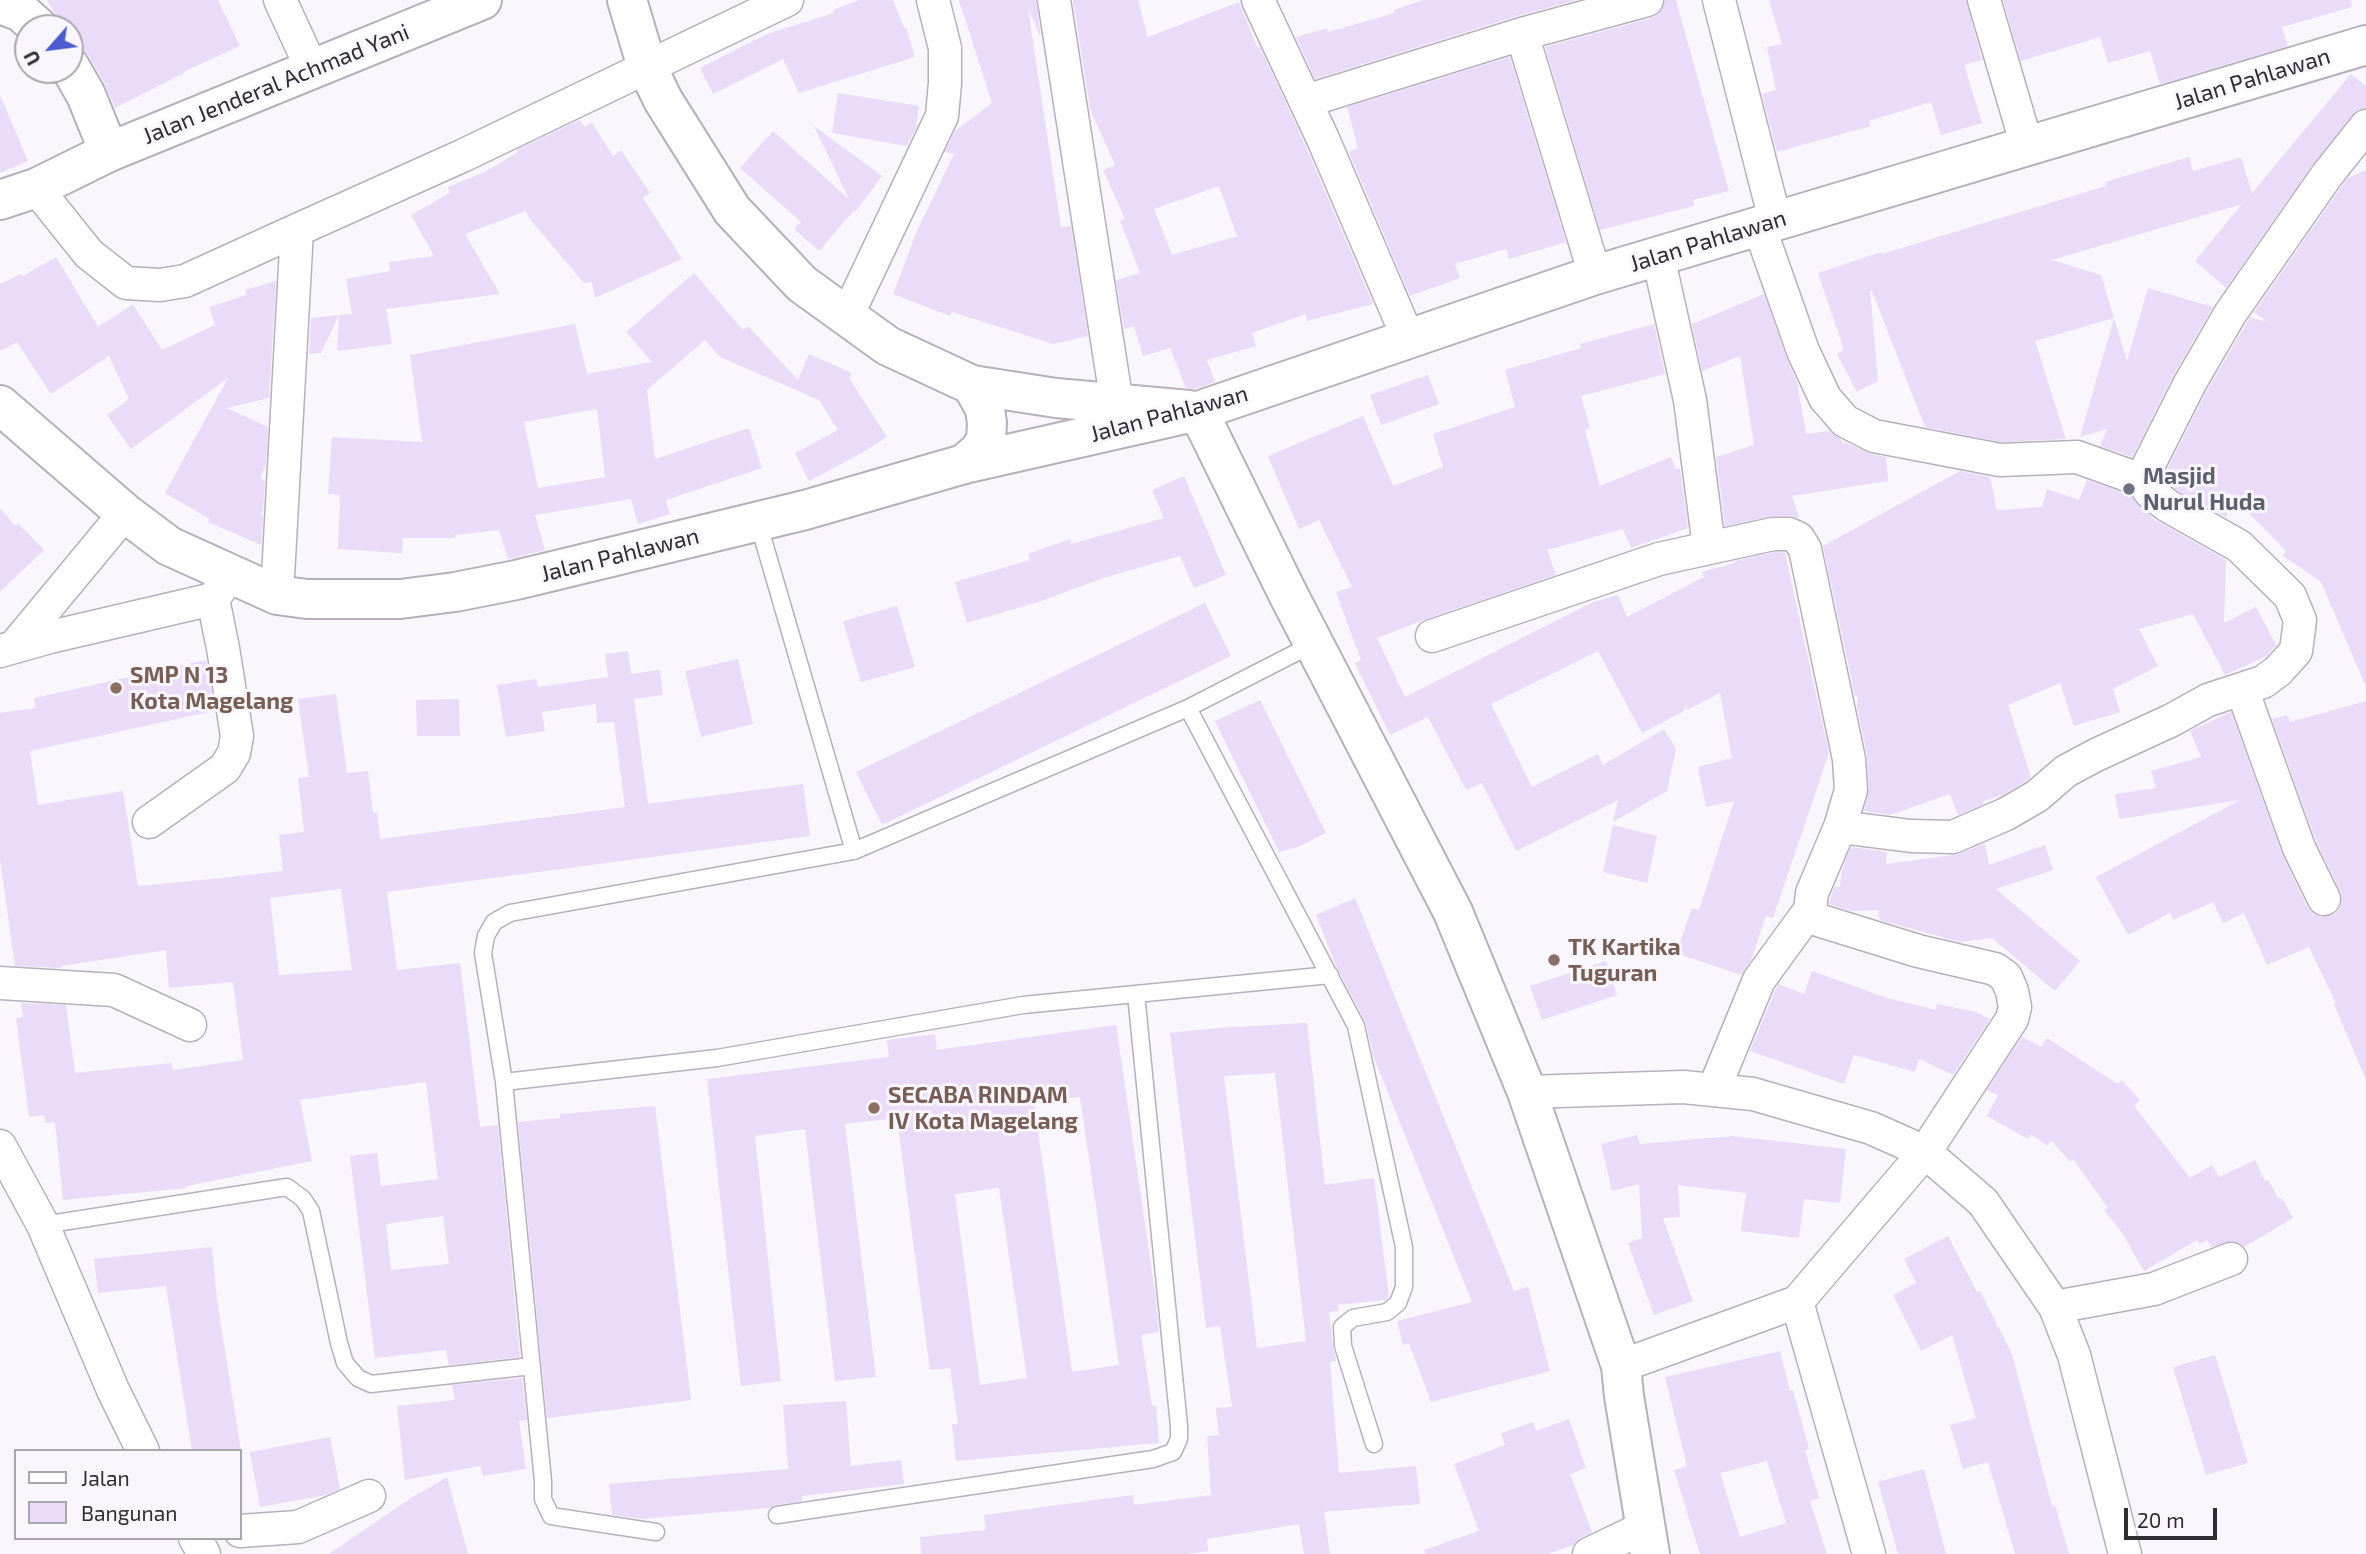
<!DOCTYPE html>
<style>
body{margin:0}
#map{position:relative;width:2366px;height:1554px;overflow:hidden;background:#faf6fe;font-family:"Exo 2",sans-serif}
canvas{display:block}
.legend{position:absolute;left:14px;top:1449px;width:228px;height:91px;box-sizing:border-box;background:#faf6fe;border:2px solid #a9a6ac;margin:0;padding:9px 12px;list-style:none;font-size:21px;color:#2f2d32}
.legend li{display:flex;align-items:center;gap:14px;height:35px}
.legend b{width:35px;border:2px solid #a9a6ac}
.north{position:absolute;left:14px;top:14px;width:70px;height:70px;box-sizing:border-box;background:#faf6fe;border:2px solid #a9a6ac;border-radius:50%;rotate:242deg;font-size:19px;font-weight:700;line-height:28px;text-align:center;color:#2f2d32}
.north::after{content:'';display:block;margin:auto;width:24px;height:32px;background:#4b5bd0;clip-path:polygon(50% 0,100% 100%,50% 72%,0 100%)}
.scale{position:absolute;left:2124px;top:1508px;width:93px;height:32px;box-sizing:border-box;border:4px solid #2f2d32;border-top:0;padding-left:9px;font-size:21px;line-height:24px;white-space:nowrap;color:#2f2d32;-webkit-text-stroke:5px #faf6fe;paint-order:stroke}
</style>
<div id="map">
<canvas width="2366" height="1554"></canvas>
<ul class="legend">
<li><b style="height:9px;background:#fff"></b>Jalan</li>
<li><b style="height:19px;background:#eadbf9"></b>Bangunan</li>
</ul>
<div class="north">U</div>
<div class="scale">20 m</div>
</div>
<script>
const c = document.querySelector('canvas').getContext('2d');
c.lineJoin = 'round';
function fill(path, color) { c.fillStyle = color; c.fill(path, 'evenodd'); }
const toPath = rows => new Path2D(rows.map(r => 'M' + r).join(''));
function trace(path, color, width, dash) { c.strokeStyle = color; c.lineWidth = width; c.lineCap = dash ? 'butt' : 'round'; c.setLineDash(dash || []); c.stroke(path); }
function write(font, color, halo, rows, align = 'center') {
  c.font = font + ' "Exo 2",sans-serif'; c.lineWidth = 6; c.setLineDash([]); c.textBaseline = 'middle'; c.strokeStyle = halo; c.fillStyle = color; for (const [text, x, y, turn = 0] of rows) {
    c.save(); c.translate(x, y); c.rotate((+turn || 0) * Math.PI / 180); c.textAlign = isNaN(turn) ? turn : align; if (halo) c.strokeText(text, 0, 0); c.fillText(text, 0, 0); c.restore();
  }
}
const building = toPath([
 [47,0,218,0,240,46,183,72,184,73,115,108,105,84,89,56,80,48,70,45,70,28,60,28,59,20],
 [859,0,893,0,904,28,906,27,915,57,799,93,783,59,713,94,700,68,767,34,834,13,833,10],
 [959,0,1036,0,1041,38,1028,8,1061,227,1071,226,1088,336,1053,344,952,312,950,316,893,294,917,231,954,154,945,152,955,131,992,103],
 [1073,0,1138,0,1148,37,1239,2,1257,47,1260,47,1306,147,1373,304,1307,321,1306,314,1252,333,1256,346,1207,360,1215,382,1194,389,1186,388,1170,348,1143,356,1134,326,1124,329,1116,280,1140,273,1120,220,1125,219,1103,170,1115,165,1090,109],
 [1219,186,1237,236,1172,255,1154,209],
 [1423,0,1577,0,1517,16,1315,79,1296,37,1327,28,1328,32,1395,13,1394,10],
 [1665,0,1676,0,1729,191,1693,200,1694,206,1600,230,1545,47,1652,18,1660,12],
 [1769,0,1966,0,1982,60,1964,65,1982,123,1941,135,1931,102,1869,121,1871,126,1777,152,1762,94,1776,90,1767,47,1782,44],
 [2003,0,2351,0,2352,7,2282,27,2288,46,2160,84,2150,51,2108,63,2100,37,2021,61],
 [1510,57,1566,242,1509,259,1506,249,1455,264,1460,278,1410,296,1349,152,1358,148,1347,107],
 [2351,74,2366,86,2366,108,2359,109,2352,115,2313,164,2226,288,2195,261,2242,204,2052,260,2101,275,2127,361,2148,288,2213,307,2174,374,2132,457,2100,446,2107,429,2080,437,2114,318,2035,341,2066,439,2001,442,1925,427,1872,291,1870,291,1878,381,1857,392,1837,354,1844,350,1818,273,1881,252,1882,254,2106,186,2105,182,2189,157,2193,171,2241,157,2252,193],
 [838,93,919,106,916,128,907,146,832,133],
 [0,95,28,161,0,173],
 [580,120,584,127,592,123,613,156,621,150,650,193,643,198,682,259,595,298,592,282,584,283,529,218,526,211,465,234,500,294,386,309,392,344,337,351,339,315,352,314,346,279,390,271,389,262,434,256,411,215,450,193,448,187,485,172,518,152,516,150],
 [814,126,882,176,855,212,854,210,819,251,794,229,801,222,740,168,773,131,849,199],
 [2366,170,2366,687,2321,582,2283,556,2286,551,2228,492,2227,518,2178,491,2163,478,2206,392,2246,324,2250,317,2267,322,2254,312,2342,186,2348,178],
 [56,257,98,327,133,304,162,350,215,325,209,307,246,295,245,290,276,281,269,398,227,408,268,427,266,465,260,478,265,481,263,510,261,515,263,516,261,545,208,522,210,519,165,493,228,378,131,449,107,415,129,399,109,356,51,394,17,342,0,351,0,284,21,274,23,276],
 [694,273,743,330,748,326,798,380,809,354,852,373,849,378,887,437,860,454,809,481,795,453,838,430,819,400,720,357,705,340,647,390,655,459,749,428,762,468,666,500,670,514,638,524,631,499,535,515,545,550,508,559,499,530,455,535,455,538,403,538,402,553,338,549,340,495,328,494,332,437,422,442,410,355,575,324,587,374,652,362,626,332],
 [597,409,605,477,538,488,524,422],
 [1764,294,1786,357,1797,382,1806,434,1829,431,1842,440,1843,443,1847,443,1870,454,1886,457,1888,481,1792,496,1799,518,1789,516,1773,516,1725,526,1716,457,1754,445,1740,356,1702,371,1692,324],
 [339,315,321,353,309,354,311,318],
 [1654,324,1665,374,1581,396,1590,428,1585,430,1600,486,1671,457,1676,469,1680,468,1688,528,1631,548,1623,529,1547,550,1556,575,1426,619,1377,638,1405,697,1593,602,1618,595,1627,617,1704,577,1702,572,1735,563,1735,561,1775,552,1785,553,1829,753,1773,918,1766,916,1751,960,1741,975,1676,953,1692,908,1699,910,1734,801,1706,807,1698,767,1732,758,1720,693,1687,710,1686,703,1684,711,1642,733,1598,651,1491,704,1532,787,1598,754,1603,765,1664,729,1676,749,1667,791,1613,822,1618,800,1516,851,1482,783,1466,790,1428,717,1390,735,1355,663,1361,660,1336,592,1352,587,1319,520,1299,529,1268,456,1363,416,1393,486,1443,467,1433,434,1515,407,1505,370,1581,348,1580,344],
 [1428,375,1439,404,1381,425,1370,395],
 [1960,471,1990,477,1997,510,2042,507,2047,489,2079,500,2087,480,2130,495,2140,508,2157,521,2226,560,2224,623,2256,607,2276,645,2267,656,2225,675,2193,614,2139,629,2158,666,2113,689,2120,712,2074,726,2060,683,2008,705,2031,777,2026,781,2003,795,1983,801,1984,804,1958,815,1950,794,1890,815,1864,811,1869,789,1867,755,1857,706,1858,697,1855,696,1823,546],
 [1184,476,1226,575,1194,588,1180,556,1103,578,1041,601,967,623,955,582,1030,560,1028,554,1070,539,1071,544,1164,518,1152,490],
 [0,508,15,526,18,523,44,550,0,592],
 [1205,603,1231,656,882,825,856,772],
 [897,606,915,667,861,682,843,621],
 [628,651,631,674,660,670,663,695,634,699,648,804,803,784,810,836,387,892,397,970,460,963,480,1127,498,1125,520,1357,449,1365,446,1350,375,1358,350,1156,377,1153,381,1186,438,1179,426,1082,300,1100,312,1161,187,1186,187,1188,63,1200,55,1122,46,1123,44,1115,29,1117,16,1018,23,1017,21,1003,66,1005,75,1073,172,1063,173,1070,243,1060,233,982,169,988,166,950,61,966,62,968,15,966,0,859,0,713,36,708,34,698,206,660,214,711,30,751,38,805,123,791,138,886,212,879,283,871,279,835,304,832,298,778,309,777,298,699,336,694,347,773,368,771,373,813,377,812,380,839,625,807,614,722,597,723,596,704,542,712,545,731,506,737,497,685,536,679,538,687,608,677,605,654],
 [341,889,352,970,279,975,270,898],
 [443,1216,449,1264,391,1270,386,1224],
 [738,659,753,724,701,737,685,671],
 [459,699,460,736,417,736,416,700],
 [1260,700,1326,833,1298,847,1279,852,1215,721],
 [2366,701,2366,1080,2334,1004,2336,1003,2309,947,2267,965,2244,913,2223,923,2213,902,2173,920,2170,913,2128,935,2096,877,2240,800,2119,819,2115,794,2156,788,2151,771,2201,757,2190,731,2231,712,2282,854,2307,907,2313,914,2322,917,2333,915,2340,909,2342,901,2341,892,2316,841,2272,719,2287,715,2290,722],
 [1613,825,1657,836,1647,883,1603,872],
 [1985,843,1989,865,2045,845,2053,870,1996,889,2080,961,2055,991,1992,938,1960,942,1880,920,1878,910,1851,911,1829,904,1834,887,1840,887,1842,870,1851,847,1887,852,1886,864,1960,854],
 [1355,898,1514,1291,1528,1287,1550,1371,1431,1402,1409,1343,1403,1345,1397,1321,1472,1302,1374,1058,1365,1021,1337,968,1316,915],
 [1606,961,1617,995,1542,1020,1530,986],
 [1812,971,1887,998,1936,1010,1937,1004,1976,1012,1990,1019,1953,1075,1919,1059,1915,1072,1854,1055,1844,1084,1750,1051,1778,984,1804,994],
 [1307,1023,1325,1185,1374,1178,1389,1296,1386,1300,1338,1305,1339,1311,1329,1312,1333,1347,1336,1361,1330,1362,1339,1473,1416,1466,1420,1504,1324,1512,1330,1554,1304,1554,1299,1524,1207,1539,1208,1551,1188,1554,921,1554,920,1537,986,1530,984,1515,1133,1495,1134,1505,1211,1495,1207,1436,1219,1435,1216,1408,1232,1407,1220,1326,1206,1328,1170,1033,1218,1028],
 [1275,1073,1306,1341,1257,1348,1224,1076],
 [1116,1025,1155,1292,1159,1332,1141,1335,1152,1406,1156,1406,1159,1443,956,1461,952,1424,958,1424,950,1368,930,1370,897,1118,845,1124,876,1377,835,1381,805,1129,755,1136,781,1381,741,1386,707,1079,889,1057,887,1040,935,1034,937,1050],
 [1080,1097,1119,1365,1072,1372,1034,1103],
 [999,1188,1027,1378,980,1385,955,1194],
 [2022,1037,2041,1047,2047,1038,2118,1084,2122,1080,2140,1100,2134,1106,2190,1178,2212,1165,2219,1177,2255,1160,2265,1181,2268,1180,2279,1199,2282,1198,2293,1218,2244,1247,2233,1241,2211,1247,2207,1240,2199,1244,2197,1240,2144,1271,2123,1234,2104,1210,2108,1208,2073,1159,2070,1162,2051,1140,2047,1146,2031,1134,2028,1139,1987,1116,1998,1095,1987,1090],
 [655,1106,691,1400,547,1418,518,1122,560,1118,560,1114],
 [1637,1135,1640,1144,1732,1136,1846,1149,1840,1203,1804,1199,1799,1238,1741,1231,1746,1193,1678,1185,1680,1217,1663,1218,1693,1301,1654,1315,1628,1243,1642,1238,1639,1184,1612,1191,1601,1144],
 [1948,1236,1977,1292,1980,1291,2012,1354,2052,1506,2055,1505,2069,1554,2015,1554,1988,1462,1963,1469,1950,1425,1976,1418,1952,1335,1921,1351,1893,1295,1916,1283,1904,1259],
 [212,1247,217,1300,241,1451,192,1451,166,1286,98,1293,94,1259],
 [1780,1351,1790,1391,1793,1390,1809,1449,1805,1451,1819,1498,1810,1501,1827,1554,1700,1554,1674,1470,1687,1466,1665,1377],
 [1767,1461,1786,1523,1740,1537,1720,1473],
 [2215,1355,2248,1463,2206,1475,2173,1367],
 [522,1378,527,1420,519,1421,526,1469,483,1476,480,1466,405,1480,397,1406,455,1400,452,1385],
 [846,1401,851,1466,901,1460,904,1484,802,1496,802,1501,775,1505,769,1508,642,1519,612,1515,609,1484,788,1469,783,1405],
 [1569,1419,1586,1468,1570,1474,1592,1532,1580,1538,1573,1545,1548,1554,1425,1554,1424,1550,1479,1531,1454,1464,1505,1445,1501,1433,1533,1422,1536,1431],
 [330,1437,340,1489,326,1495,260,1507,250,1452],
 [1924,1469,1946,1554,1898,1554,1878,1482],
 [447,1477,468,1554,329,1554,411,1498]
]);
const service = toPath([
 [758,522,854,851],
 [1313,644,1188,708,1356,1026,1404,1247,1404,1287,1398,1303,1387,1312,1353,1318,1342,1327,1343,1346,1374,1444],
 [504,1082,717,1058,1023,1005,1330,975],
 [43,1225,287,1187,303,1199,311,1211,339,1343,345,1363,358,1378,371,1384,532,1366],
 [777,1515,1153,1459,1173,1452,1179,1439,1179,1426,1136,994],
 [656,1532,551,1516,543,1499,543,1481,504,1082,483,953,486,936,494,922,510,913,854,851,1188,708]
]);
const minor = toPath([
 [280,0,312,69],
 [1054,0,1117,404],
 [1258,0,1323,139,1408,338],
 [1719,0,1775,220],
 [1984,0,2027,146],
 [1522,34,1595,275],
 [1306,101,1522,34,1647,0],
 [36,188,89,254,126,283,160,285,185,281,297,230],
 [1658,256,1690,400,1709,547],
 [847,316,942,116,945,83,945,48,933,0],
 [2141,480,2190,383,2230,314,2327,175,2366,126],
 [277,595,297,230,462,156,787,0],
 [1432,636,1659,559,1773,534,1789,534,1798,538,1805,549,1849,759,1851,790,1840,827],
 [14,647,125,513],
 [0,651,50,637,213,599,225,582],
 [2242,689,2299,848,2324,899],
 [149,822,225,768,234,753,237,736,223,648,213,599],
 [0,983,114,990,190,1025],
 [1714,1089,1759,980,1810,910],
 [1527,1092,1683,1087,1753,1094,1871,1128,1925,1152,1983,1202,2055,1307,2074,1355,2125,1554],
 [0,1146,43,1225,113,1390,143,1451],
 [1797,1302,1869,1554],
 [2055,1307,2154,1289,2231,1259],
 [1621,1366,1797,1302,1925,1152,2012,1019,2015,1007,2012,991,2006,977,1995,969,1918,951,1818,920,1810,910,1812,893,1840,827,1911,836,1953,837,2006,814,2037,796,2066,771,2096,755,2172,720,2208,700,2263,682,2278,671,2296,651,2300,620,2290,596,2239,546,2168,506,2151,493,2141,480,2077,457,2000,460,1874,436,1845,421,1825,398,1803,351,1759,226],
 [240,1531,298,1527,369,1496],
 [195,1538,204,1554],
 [1589,1554,1645,1527]
]);
const tertiary = toPath([
 [0,4,21,12,39,28],
 [70,67,86,95,109,152],
 [1198,411,1288,594,1453,912,1527,1092,1621,1366,1624,1396,1650,1554]
]);
const secondary = toPath([
 [627,0,647,67,663,100,732,210,802,284,888,346,972,385,1056,398,1189,410],
 [964,464,979,451,986,440,987,423,985,409,972,385]
]);
const primary = toPath([
 [0,405,125,513,169,546,277,595,307,599,400,599,455,592,516,580,805,510,964,464,1198,411,1595,275,2366,45]
]);
const trunk = toPath([
 [0,200,36,188,109,152,482,0]
]);
const markers = [
 [2129,489,7,"#6b7280"],
 [116,688,7,"#8d6e63"],
 [1554,960,7,"#8d6e63"],
 [874,1108,7,"#8d6e63"]
];
const streetNames = [
 ["Jalan Pahlawan",2252,79,-17],
 ["Jalan Jenderal Achmad Yani",276,84,-22],
 ["Jalan Pahlawan",1708,241,-17],
 ["Jalan Pahlawan",1169,414,-15],
 ["Jalan Pahlawan",620,555,-14]
];
const worshipNames = [
 ["Masjid",2143,476],
 ["Nurul Huda",2143,502]
];
const educationNames = [
 ["SMP N 13",130,675],
 ["Kota Magelang",130,701],
 ["TK Kartika",1568,947],
 ["Tuguran",1568,973],
 ["SECABA RINDAM",888,1095],
 ["IV Kota Magelang",888,1121]
];
fill(building, '#eadbf9');
trace(service, '#b6b0bc', 19);
trace(minor, '#b6b0bc', 35);
trace(tertiary, '#b6b0bc', 42);
trace(secondary, '#b6b0bc', 42);
trace(primary, '#b6b0bc', 42);
trace(trunk, '#b6b0bc', 42);
trace(service, '#fff', 16);
trace(minor, '#fff', 32);
trace(tertiary, '#fff', 38);
trace(secondary, '#fff', 38);
trace(primary, '#fff', 38);
trace(trunk, '#fff', 38);
for (const [x, y, r, color] of markers) { const dot = new Path2D(); dot.arc(x, y, r, 0, 2 * Math.PI); c.fillStyle = color; c.fill(dot); trace(dot, '#faf6fe', 2.5); }
write('23px', '#2f2d32', '#faf6fe', streetNames);
write('bold 23px', '#5b616d', '#faf6fe', worshipNames, 'left');
write('bold 23px', '#785e54', '#faf6fe', educationNames, 'left');
</script>
